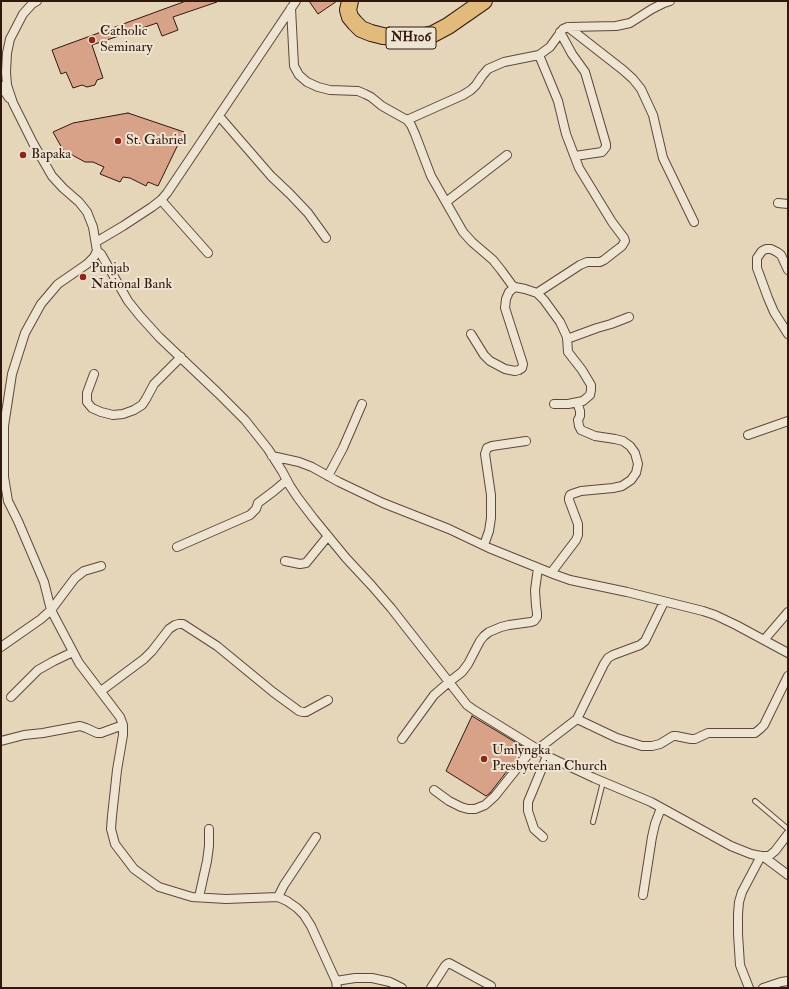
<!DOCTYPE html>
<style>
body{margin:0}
#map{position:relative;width:789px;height:989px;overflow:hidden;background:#e5d6b9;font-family:"IM FELL Double Pica",serif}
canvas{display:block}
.frame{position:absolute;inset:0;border:2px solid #31180f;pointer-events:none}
</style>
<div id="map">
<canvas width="789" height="989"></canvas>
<div class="frame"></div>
</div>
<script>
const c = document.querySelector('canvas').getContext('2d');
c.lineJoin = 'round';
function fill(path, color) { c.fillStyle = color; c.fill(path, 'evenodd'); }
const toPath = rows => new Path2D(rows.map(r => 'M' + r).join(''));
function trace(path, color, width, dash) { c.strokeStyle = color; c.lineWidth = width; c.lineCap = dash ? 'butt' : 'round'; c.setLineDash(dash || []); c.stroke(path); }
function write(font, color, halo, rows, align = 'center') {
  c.font = font + ' "IM FELL Double Pica",serif'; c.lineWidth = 4; c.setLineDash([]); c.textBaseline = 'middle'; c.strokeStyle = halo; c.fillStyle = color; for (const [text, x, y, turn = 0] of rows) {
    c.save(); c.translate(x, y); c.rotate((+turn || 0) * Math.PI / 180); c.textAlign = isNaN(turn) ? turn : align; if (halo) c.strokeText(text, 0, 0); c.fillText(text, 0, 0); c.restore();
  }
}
const building = toPath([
 [186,1,217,1,217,2,173,17,178,30,162,36,157,23,92,45,103,78,97,80,95,85,87,87,82,85,73,88,66,72,61,74,52,50,186,1],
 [309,1,337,1,318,14,309,1],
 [128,113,184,132,158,186,148,182,146,186,130,178,123,177,120,182,100,174,104,167,93,162,85,162,63,150,53,132,73,123,128,113],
 [472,716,525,748,490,793,486,796,446,771,472,716]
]);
const lane = toPath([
 [755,801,788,829],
 [593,822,603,782]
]);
const street = toPath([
 [37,1,32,4,23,14,10,39,7,53,6,72,7,85,13,103,33,143,52,176,63,188,79,202,87,212,93,227,97,251,94,257,87,264,58,284,41,304,25,333,12,374,4,426,4,477,8,501,18,521,44,582,51,610,79,663,120,717,123,725,123,735,117,770,112,816,111,829,115,844,134,869,159,887,192,897,226,899,278,897,287,901,297,908,304,915,311,926,336,981,337,988],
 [291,8,294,66,299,75,307,82,318,87,330,90,358,91,365,94,371,97,382,106,407,120,411,125,415,134,431,176,463,232,472,242,493,260,501,270,512,285,515,287,525,289,537,293,544,300,560,322,567,337,568,352,582,370,591,385,591,390,590,395,583,401,568,404,554,404],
 [568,27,623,70,633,79,641,89,653,115,663,158,694,222],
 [560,32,572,54,585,72,606,144,606,147,602,152,575,156],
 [1,86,9,98],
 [219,116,271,176,290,194,308,213,326,238],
 [407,120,463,95,471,90,476,85,482,76,488,69,497,65,504,62,539,55,550,47,563,29,568,27,616,26,630,23,652,9,664,3,670,1],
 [161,200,208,253],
 [446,202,507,155],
 [778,203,788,204],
 [96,242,123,226,152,207,161,200,167,193,296,1],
 [97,251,101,254,128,301,140,316,159,337,218,393,245,420,268,449,282,471,290,486,298,498,314,519,346,558,372,586,391,608,467,705,474,710,534,747,547,756,594,778,651,802,731,846,751,854,761,856,769,856,775,851,788,834],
 [788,270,781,255,777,252,771,249,766,249,762,251,757,258,757,268,768,298,774,312,788,334],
 [537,293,580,265,587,262,600,262,604,260,622,246,625,241,624,238,612,222,579,168,566,134,558,101,539,55],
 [471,334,484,355,490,361,505,369,515,371,519,370,522,368,523,364,505,308,506,299,509,292,515,287],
 [567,339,597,328,611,324,629,317],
 [94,374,87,393,87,402,92,408,101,412,113,415,123,414,134,410,142,405,146,399,154,384,181,357],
 [748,435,788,421],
 [272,456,299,462,312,467,339,482,383,503,449,529,489,548,556,575,570,580,627,592,703,611,715,615,736,625,788,653],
 [328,476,343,448,362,404],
 [484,545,489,531,491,518,491,495,485,454,487,448,492,446,526,441],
 [177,547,250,515,256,509,258,503,274,491,287,480],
 [285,561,300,564,306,563,328,536],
 [551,573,576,540,578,535,578,524,569,500,569,498,570,495,572,494,581,491,613,488,622,486,631,480,636,473,638,464,635,453,630,446,623,441,615,439,595,436,581,430,579,426,578,420,580,416,580,411,577,402],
 [764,640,788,612],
 [1,647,41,619,51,610,75,578,84,571,101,566],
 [101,691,144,659,152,651,169,629,175,625,179,624,183,624,217,646,273,692,299,711,303,712,306,712,328,700],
 [11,697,38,670,54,661,73,652],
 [577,719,617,738,642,746,652,746,660,744,673,736,676,736,691,739,695,739,708,733,755,733,760,729,764,725,788,676],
 [402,739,434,695,449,682,462,672,468,664,480,641,484,636,489,632,501,627,509,625,531,622,534,621,537,617,537,613,536,606,535,590,538,568],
 [1,741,24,735,43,733,80,726,86,728,97,733,101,733,123,725],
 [538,749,577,719,604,664,608,658,613,655,640,645,645,641,664,602],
 [434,790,449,801,461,807,468,809,475,809,485,805,495,796,534,747],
 [543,837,534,829,528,811,528,802,547,756],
 [764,857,788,875],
 [643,895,652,837,655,824,661,808],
 [199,897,207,861,209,846,209,829],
 [278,897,284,885,316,837],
 [336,981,355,978,372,978,390,982,402,988],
 [431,988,445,966,447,964,449,963,491,986],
 [749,988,740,965,738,934,738,914,739,902,742,892,761,856],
 [763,988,781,982,788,981]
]);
const highway = toPath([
 [350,1,348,10,350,17,355,23,361,29,371,33,383,36,417,38,433,34,448,26,484,1]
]);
const markers = [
 [92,40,4,"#8f2418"],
 [118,141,4,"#8f2418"],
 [23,155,4,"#8f2418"],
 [83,277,4,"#8f2418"],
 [484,759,4,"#8f2418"]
];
const shields = [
 [411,38,50]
];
const shieldNames = [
 ["NH106",411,38]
];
const poiNames = [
 ["Catholic",100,32],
 ["Seminary",100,48],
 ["St. Gabriel",126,141],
 ["Bapaka",31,155],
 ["Punjab",91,269],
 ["National Bank",91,285],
 ["Umlyngka",492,751],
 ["Presbyterian Church",492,767]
];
fill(building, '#d8a288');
trace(building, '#31180f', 1);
trace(lane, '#5e483a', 6);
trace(street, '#5e483a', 10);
trace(highway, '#31180f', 18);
trace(lane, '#eee4d2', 4);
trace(street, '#eee4d2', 8);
trace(highway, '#e2bb7c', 16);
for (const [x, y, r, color] of markers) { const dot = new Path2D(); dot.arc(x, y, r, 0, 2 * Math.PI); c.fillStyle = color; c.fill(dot); trace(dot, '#eee4d2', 1.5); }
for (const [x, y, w] of shields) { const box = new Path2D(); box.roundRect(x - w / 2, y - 11, w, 22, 3); c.fillStyle = '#eee4d2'; c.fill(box); trace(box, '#31180f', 1); }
write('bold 13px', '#31180f', null, shieldNames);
write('14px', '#31180f', '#eee4d2', poiNames, 'left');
</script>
